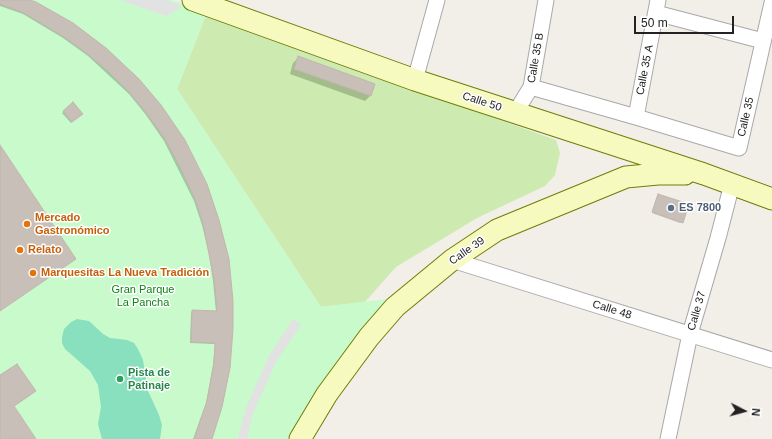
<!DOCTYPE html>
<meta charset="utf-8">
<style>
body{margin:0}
#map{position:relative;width:772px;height:439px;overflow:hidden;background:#f2efe9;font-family:Helvetica,sans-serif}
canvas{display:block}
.north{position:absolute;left:724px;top:391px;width:40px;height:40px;-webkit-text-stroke:3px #fff;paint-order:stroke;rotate:96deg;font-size:11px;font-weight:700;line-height:16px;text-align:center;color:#222}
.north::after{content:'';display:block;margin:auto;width:14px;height:18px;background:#222;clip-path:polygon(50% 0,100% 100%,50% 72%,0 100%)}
.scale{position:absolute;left:634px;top:16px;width:100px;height:18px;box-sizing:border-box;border:2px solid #222;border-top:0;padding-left:5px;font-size:12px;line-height:14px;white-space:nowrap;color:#222;-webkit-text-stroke:3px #fff;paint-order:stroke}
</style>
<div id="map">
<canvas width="772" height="439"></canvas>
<div class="north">N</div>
<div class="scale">50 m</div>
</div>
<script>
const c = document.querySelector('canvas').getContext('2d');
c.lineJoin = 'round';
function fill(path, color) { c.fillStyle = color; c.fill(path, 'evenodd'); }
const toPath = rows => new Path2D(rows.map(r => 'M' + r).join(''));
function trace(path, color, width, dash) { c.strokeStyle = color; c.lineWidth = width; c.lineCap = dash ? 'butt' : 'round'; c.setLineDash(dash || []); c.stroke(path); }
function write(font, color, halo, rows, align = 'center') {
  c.font = font + ' Helvetica,sans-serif'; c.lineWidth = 3; c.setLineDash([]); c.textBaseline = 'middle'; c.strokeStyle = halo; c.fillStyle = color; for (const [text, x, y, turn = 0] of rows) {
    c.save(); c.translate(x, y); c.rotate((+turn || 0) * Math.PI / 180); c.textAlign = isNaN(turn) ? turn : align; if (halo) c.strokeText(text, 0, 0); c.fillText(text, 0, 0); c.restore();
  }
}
const grass = toPath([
 [206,15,556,140,560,153,555,175,545,186,477,218,396,267,365,302,321,307,177,89]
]);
const park = toPath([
 [0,0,172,0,207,12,177,89,321,307,396,298,294,439,0,439]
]);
const pitch = toPath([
 [77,319,89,321,103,334,110,338,127,340,134,343,138,349,143,360,148,391,159,415,162,425,160,439,102,439,98,424,101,407,98,385,90,371,65,349,62,343,62,337,64,329,71,322]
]);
const parking = toPath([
 [120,0,166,0,183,6,166,16],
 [293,319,301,325,277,360,253,413,247,439,238,439,245,410,269,356]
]);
const shadow = toPath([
 [0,0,28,0,139,80,228,259,211,439,193,439,206,403,213,365,215,344,190,343,191,313,193,311,216,312,213,281,209,254,202,225,194,201,164,141,146,115,129,94,88,56,63,38,23,14,0,6],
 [298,58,374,84,370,96,365,101,290,74,293,63],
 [73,104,81,114,71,123,62,113],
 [657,196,682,222,680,223,652,213],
 [0,377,35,391,29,396,13,407,35,439,0,439]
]);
const building = toPath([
 [0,0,30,0,36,2,73,23,106,48,139,79,161,105,185,140,207,184,219,220,229,259,233,301,233,329,230,368,222,407,212,439,194,439,207,401,214,363,215,343,191,342,192,310,217,311,214,279,203,224,195,199,179,165,165,139,147,114,130,93,110,73,89,55,64,37,24,13,0,4,0,0],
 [298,56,375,84,371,96,294,69,298,56],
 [73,102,83,114,72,122,63,111,73,102],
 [0,145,76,259,0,311,0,145],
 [658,194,689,204,683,223,652,212,658,194],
 [17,364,36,391,14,406,36,439,0,439,0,375,17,364]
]);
const street = toPath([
 [656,13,763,41],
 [415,80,437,0],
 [531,87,636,117,739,148,772,3],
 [515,113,531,87,546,0],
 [636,117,658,0],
 [452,260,772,360],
 [668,439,690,334,718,238,732,184]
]);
const secondary = toPath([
 [193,0,415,80,704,174,772,199],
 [300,439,327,394,369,337,395,307,452,260,497,230,626,177,658,174,685,174]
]);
const markers = [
 [671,208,4,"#5c6f8a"],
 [27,224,4,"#e8710a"],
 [20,250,4,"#e8710a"],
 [33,273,4,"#e8710a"],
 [120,379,4,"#2e9e5b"]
];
const streetNames = [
 ["Calle 35 B",536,58,-80],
 ["Calle 35 A",645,70,-79],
 ["Calle 50",482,102,18],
 ["Calle 35",746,117,-77],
 ["Calle 39",467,251,-35],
 ["Calle 48",612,310,17],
 ["Calle 37",697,311,-74]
];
const serviceNames = [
 ["ES 7800",679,208]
];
const foodNames = [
 ["Mercado",35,218],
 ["Gastronómico",35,231],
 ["Relato",28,250],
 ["Marquesitas La Nueva Tradición",41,273]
];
const parkNames = [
 ["Gran Parque",143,290],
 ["La Pancha",143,303]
];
const leisureNames = [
 ["Pista de",128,373],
 ["Patinaje",128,386]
];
fill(grass, '#cdebb0');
fill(park, '#c8facc');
fill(pitch, '#88e0be');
fill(parking, '#e2e2e2');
fill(shadow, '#0003');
fill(building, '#c7bfb8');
trace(building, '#c4b6ab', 1);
trace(street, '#a9a9a9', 17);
trace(secondary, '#707d05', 23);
trace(street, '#fff', 15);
trace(secondary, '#f7fabf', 21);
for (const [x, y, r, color] of markers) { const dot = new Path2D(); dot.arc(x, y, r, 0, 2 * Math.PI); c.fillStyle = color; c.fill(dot); trace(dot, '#fff', 1.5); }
write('11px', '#222', '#fff', streetNames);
write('bold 11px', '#4e5e75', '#fff', serviceNames, 'left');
write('bold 11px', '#c56008', '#fff', foodNames, 'left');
write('11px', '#0c8416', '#fff', parkNames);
write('bold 11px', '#27864d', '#fff', leisureNames, 'left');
</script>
